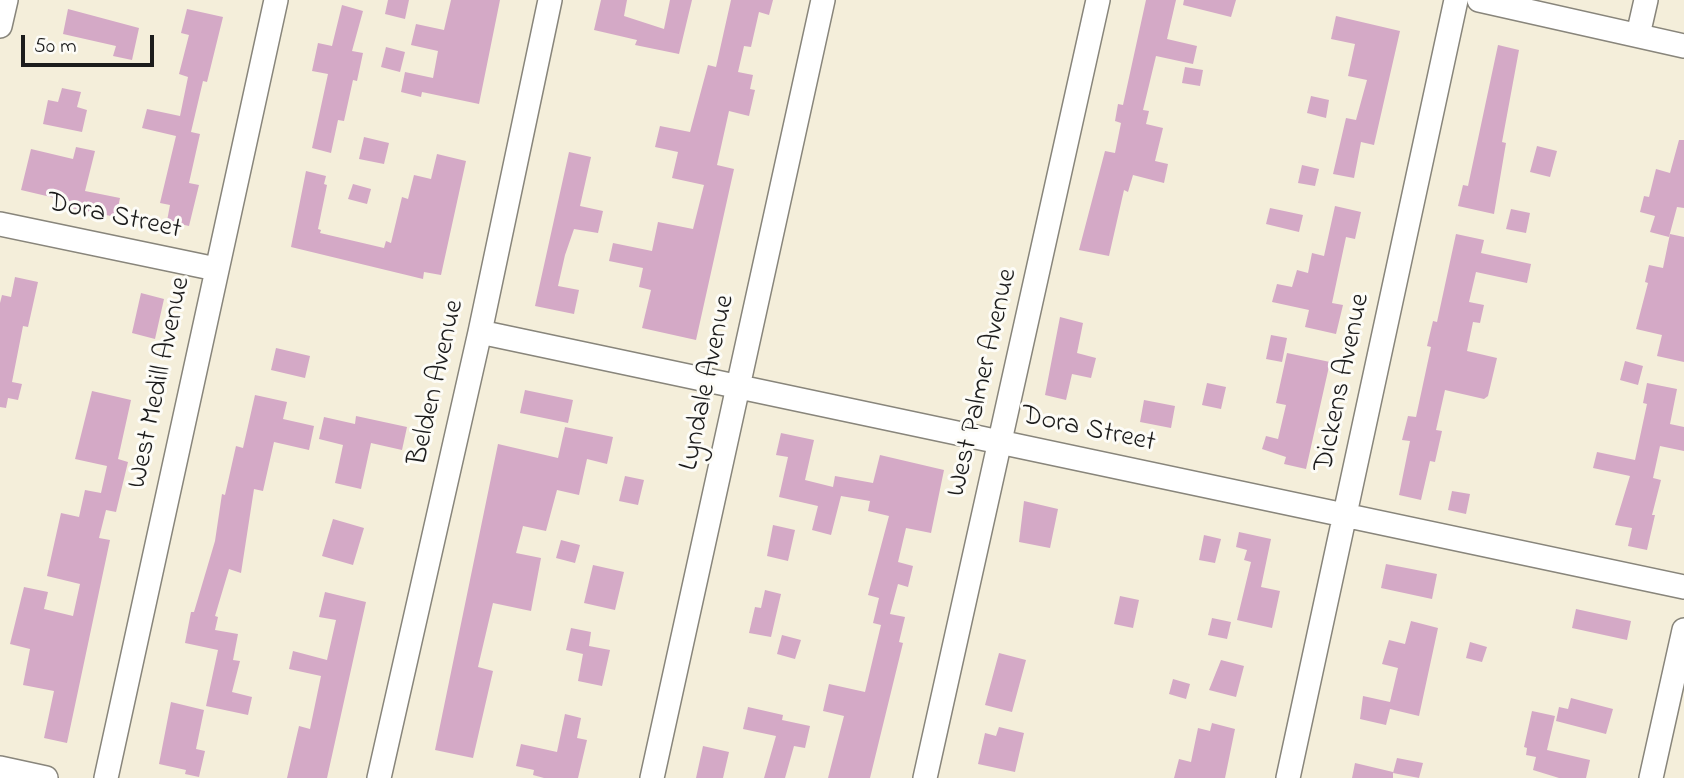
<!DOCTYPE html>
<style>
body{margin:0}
#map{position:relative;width:1684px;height:778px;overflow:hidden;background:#f4eeda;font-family:"Indie Flower",sans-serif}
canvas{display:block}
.scale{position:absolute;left:21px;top:35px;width:133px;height:32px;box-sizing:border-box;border:4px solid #1c1c1c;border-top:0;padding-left:9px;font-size:21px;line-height:24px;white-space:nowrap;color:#1c1c1c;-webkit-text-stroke:5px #fdfcf7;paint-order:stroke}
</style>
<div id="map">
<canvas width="1684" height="778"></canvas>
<div class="scale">50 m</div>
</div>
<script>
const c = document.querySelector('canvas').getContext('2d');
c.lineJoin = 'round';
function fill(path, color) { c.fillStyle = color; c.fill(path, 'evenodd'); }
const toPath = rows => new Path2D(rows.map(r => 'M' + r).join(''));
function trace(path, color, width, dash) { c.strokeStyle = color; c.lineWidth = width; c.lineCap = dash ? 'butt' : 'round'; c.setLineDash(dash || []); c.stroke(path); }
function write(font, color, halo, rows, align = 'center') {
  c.font = font + ' "Indie Flower",sans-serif'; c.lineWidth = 6; c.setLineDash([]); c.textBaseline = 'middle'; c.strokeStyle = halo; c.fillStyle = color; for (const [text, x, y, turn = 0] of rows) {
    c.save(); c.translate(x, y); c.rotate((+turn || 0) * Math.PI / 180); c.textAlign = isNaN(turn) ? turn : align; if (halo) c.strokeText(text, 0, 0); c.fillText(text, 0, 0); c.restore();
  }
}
const building = toPath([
 [388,0,409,0,405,19,385,14],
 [451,0,500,0,479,104,422,92,421,97,401,92,405,72,433,78,438,51,411,45,416,24,444,30],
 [601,0,627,0,624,16,664,29,670,0,692,0,679,54,635,45,637,40,594,30],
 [731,0,773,0,769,15,759,12,751,47,744,46,738,72,753,75,750,89,755,90,749,116,729,111,717,165,734,169,696,340,642,328,651,290,639,287,643,268,609,261,613,243,652,251,658,222,693,229,704,185,672,178,678,152,655,147,660,126,690,132,708,65,716,67],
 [1146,0,1176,0,1167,39,1197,46,1193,64,1156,56,1143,110,1149,111,1146,124,1163,128,1155,161,1168,164,1164,183,1133,175,1128,192,1124,190,1109,256,1079,250,1105,151,1115,153,1121,123,1115,121,1118,104,1123,105],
 [1184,0,1236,0,1231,17,1183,5],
 [342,5,363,11,352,51,363,53,357,81,353,80,344,121,338,120,331,153,312,148,328,74,312,71,318,43,332,46],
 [68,9,139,28,132,60,113,56,116,46,63,34],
 [187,9,223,17,207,82,203,81,191,132,200,134,189,183,199,185,189,226,167,221,170,205,160,203,176,136,142,128,147,109,180,116,188,77,179,74,189,35,181,33],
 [1336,16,1400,31,1374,145,1361,142,1354,178,1333,174,1346,118,1356,120,1367,80,1348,76,1355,44,1331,39],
 [1498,45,1519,50,1502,142,1506,143,1494,214,1458,206,1463,185,1468,186],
 [386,47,405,52,400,72,381,67],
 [1185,67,1203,70,1200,86,1182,83],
 [62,88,81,92,77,107,87,110,82,132,43,124,48,100,58,102],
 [1311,96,1329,100,1326,118,1307,113],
 [364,137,389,143,384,164,359,159],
 [1679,140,1684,140,1684,208,1677,207,1669,237,1650,232,1655,216,1640,212,1644,196,1649,197,1656,169,1670,173],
 [1537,146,1557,151,1550,177,1530,172],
 [76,147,95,151,85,191,120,198,116,217,71,208,72,202,21,190,31,149,73,159],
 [569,152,591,157,580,206,603,211,598,233,574,229,565,255,558,286,579,290,574,314,535,306],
 [437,154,466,161,441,275,424,272,423,279,291,247,306,171,326,176,324,184,327,185,318,229,321,230,320,233,384,248,386,241,391,243,402,197,408,199,414,175,431,179],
 [1302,165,1319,169,1315,186,1298,183],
 [353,184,371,189,367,204,348,199],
 [1335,206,1361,212,1355,239,1346,237,1332,303,1343,305,1336,334,1305,327,1309,310,1272,302,1277,284,1292,287,1297,270,1308,273,1312,253,1324,256],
 [1270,208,1303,215,1299,232,1266,224],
 [1511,209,1530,213,1526,233,1506,229],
 [1456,234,1484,240,1481,253,1531,264,1527,283,1476,272,1469,302,1484,305,1480,323,1473,322,1467,351,1497,358,1488,396,1484,399,1445,390,1436,430,1442,431,1435,462,1430,461,1421,500,1399,495,1410,441,1402,440,1408,416,1416,417,1431,347,1427,346,1433,321,1437,322],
 [1670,234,1684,237,1684,362,1657,356,1662,335,1636,329,1648,283,1645,282,1649,265,1663,268],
 [15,277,38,282,28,327,23,326,12,382,22,384,18,400,8,398,6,408,0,407,0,303,2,295,11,297],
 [141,293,164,299,155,339,132,333],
 [1060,317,1083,323,1077,353,1096,358,1091,378,1072,374,1066,400,1045,395],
 [1271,335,1287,338,1282,362,1266,359],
 [276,348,310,356,305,378,271,370],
 [1287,353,1330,362,1306,469,1284,464,1286,457,1262,449,1266,436,1278,439,1286,405,1276,403],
 [1625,361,1643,366,1638,385,1620,380],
 [1207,383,1226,387,1221,409,1202,405],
 [1647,383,1677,389,1670,424,1684,427,1684,451,1660,446,1653,478,1661,480,1652,515,1655,515,1647,550,1628,546,1632,528,1615,525,1630,476,1593,468,1597,452,1635,460,1647,404,1643,403],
 [525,390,573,400,568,423,520,413],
 [92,391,131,400,118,459,128,462,116,512,106,510,99,538,110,540,67,743,44,738,54,691,23,685,30,649,10,644,24,587,48,592,44,609,73,616,80,584,47,576,61,513,79,517,85,490,101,493,107,466,75,459],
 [255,395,287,402,283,419,314,426,309,450,274,442,263,491,254,489,241,573,229,569,215,616,218,617,215,630,238,634,233,660,240,661,232,692,252,697,248,715,206,706,218,650,185,643,191,612,194,612,215,541,222,494,225,495,236,446,243,448],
 [1144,400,1175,406,1171,428,1140,422],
 [356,416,407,427,402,450,371,443,361,489,335,483,343,445,319,439,324,417,355,424],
 [565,427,613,437,607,464,587,459,579,495,557,490,546,531,523,526,516,553,541,558,531,611,493,603,478,667,493,671,473,758,435,750,498,444,558,458],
 [781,433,814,440,805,480,833,487,835,476,873,483,880,455,944,470,931,533,906,528,898,562,913,566,908,587,898,584,890,614,905,617,899,642,903,643,870,778,828,778,844,716,823,711,829,684,865,692,881,625,873,623,879,598,868,595,889,516,868,511,870,501,841,496,831,535,812,530,818,506,779,497,788,457,776,455],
 [625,476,644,480,638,505,619,501],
 [1452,491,1470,494,1466,514,1448,510],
 [1024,501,1058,509,1050,548,1019,542],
 [333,519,364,528,353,565,322,556],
 [773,525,795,530,788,561,767,556],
 [1239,532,1271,539,1261,587,1280,591,1272,628,1237,620,1251,562,1244,560,1247,550,1236,547],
 [1204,535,1221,539,1215,563,1199,560],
 [561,540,580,545,575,563,556,558],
 [1386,564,1437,574,1432,599,1381,588],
 [593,565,624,572,615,610,584,603],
 [765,590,781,594,771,637,749,633,755,607,761,608],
 [325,592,366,602,327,778,287,778,299,726,310,729,321,676,289,669,293,651,327,660,336,620,319,617],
 [1120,596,1139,600,1133,628,1114,624],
 [1576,609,1631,621,1627,640,1572,628],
 [1212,618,1231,622,1227,639,1208,635],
 [1411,621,1438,628,1419,716,1390,709,1386,725,1360,719,1363,696,1390,702,1398,668,1382,664,1389,640,1405,644],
 [571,628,591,632,589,646,610,650,602,686,578,681,583,654,566,650],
 [782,635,801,640,795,659,777,654],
 [1470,642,1487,647,1482,662,1466,658],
 [999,653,1026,660,1012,712,985,705],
 [1221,660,1244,666,1236,697,1209,690],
 [1173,679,1190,684,1186,699,1169,694],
 [1571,698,1613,709,1606,734,1556,721,1559,707,1568,709],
 [171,702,204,710,196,749,205,751,199,777,185,774,186,770,159,764],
 [748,707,783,715,782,720,810,726,805,748,794,746,785,778,764,778,776,736,743,729],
 [1532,711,1555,716,1547,750,1590,760,1586,778,1559,778,1533,770,1536,757,1526,755,1527,748,1524,747],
 [565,714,581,718,577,738,587,740,578,778,544,778,533,775,534,770,516,766,521,744,557,752],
 [1212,723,1235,729,1225,778,1174,778,1179,759,1191,762,1198,728,1210,731],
 [999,727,1024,733,1015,772,978,764,985,733,996,736],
 [703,746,729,752,723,778,696,778],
 [1397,758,1423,763,1419,778,1393,773],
 [1355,763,1393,772,1393,778,1352,778]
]);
const minor = toPath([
 [1479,0,1684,46],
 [0,26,6,0],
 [1638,35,1646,0],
 [0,224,216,269],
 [480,332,1684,587],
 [0,768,46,778],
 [106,778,276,0],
 [379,778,480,332,550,0],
 [652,778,823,0],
 [925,778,1098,0],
 [1288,778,1456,0],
 [1651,778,1684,630]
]);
const streetNames = [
 ["Dora Street",114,218,12],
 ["West Medill Avenue",161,383,-78],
 ["Belden Avenue",438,383,-77],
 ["Lyndale Avenue",709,383,-78],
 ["West Palmer Avenue",984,383,-77],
 ["Dickens Avenue",1344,383,-78],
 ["Dora Street",1088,431,12]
];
fill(building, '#d4a9c6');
trace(minor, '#88857b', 26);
trace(minor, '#fff', 23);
write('28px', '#1c1c1c', '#fdfcf7', streetNames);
</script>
